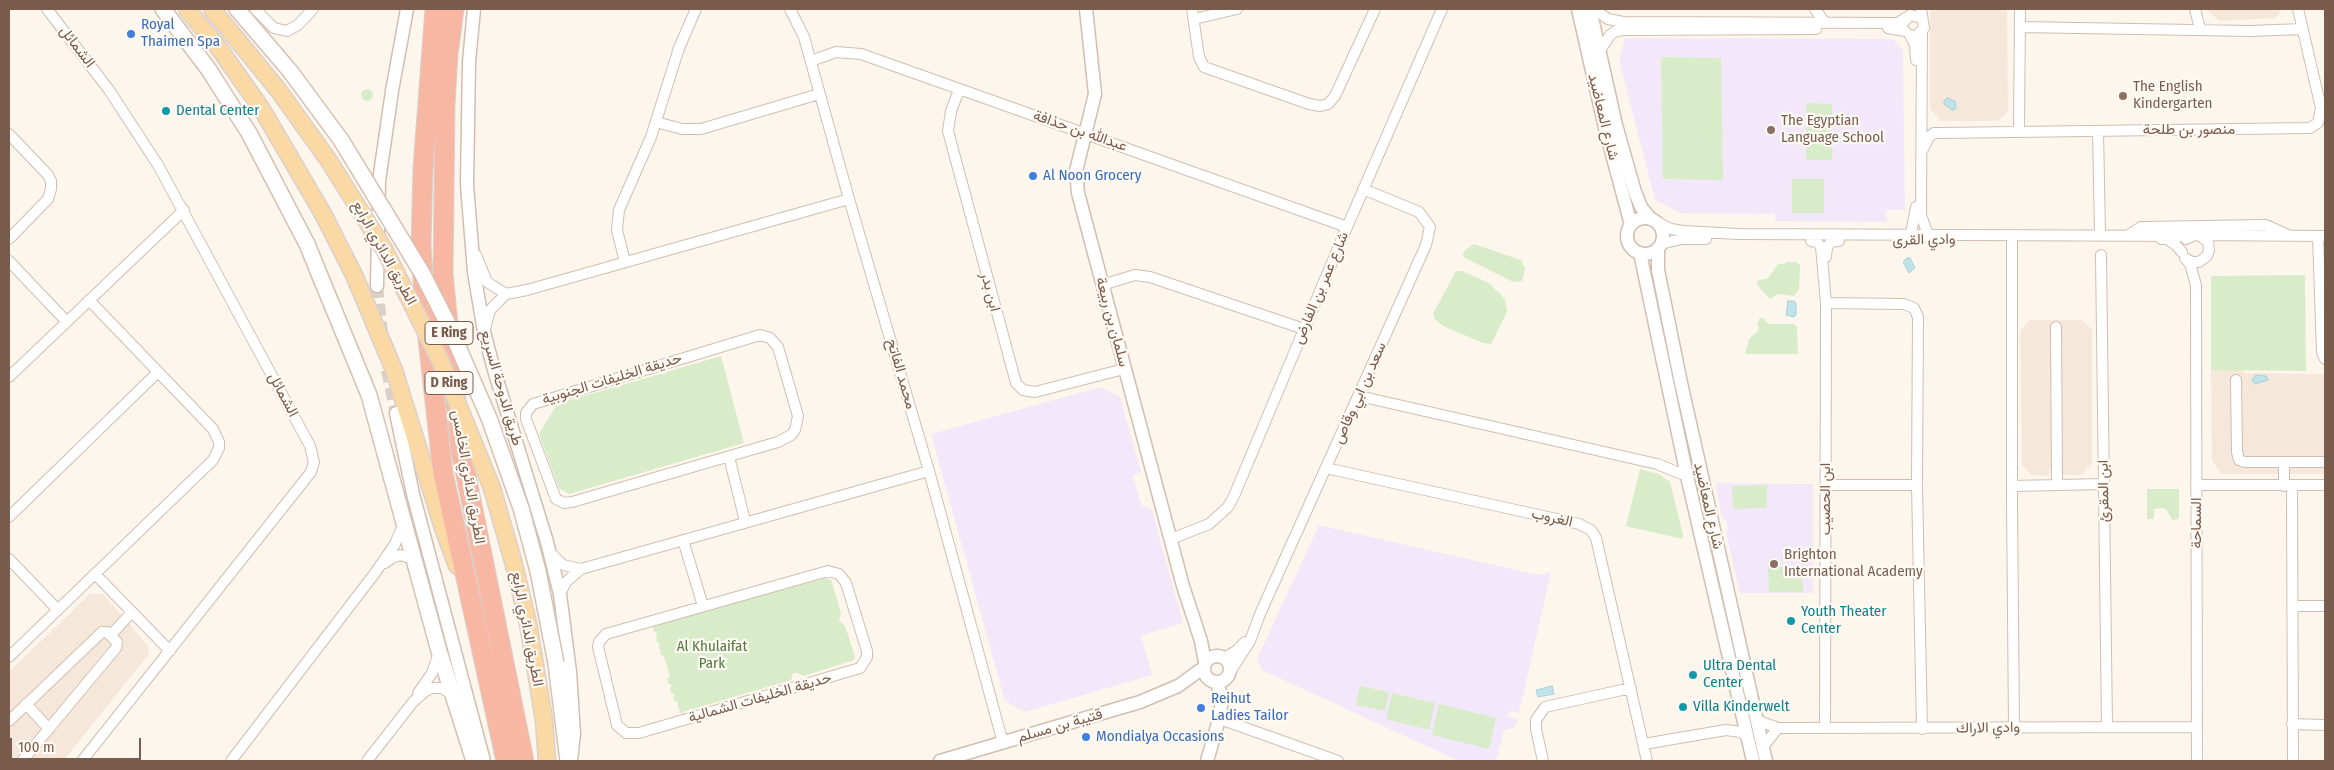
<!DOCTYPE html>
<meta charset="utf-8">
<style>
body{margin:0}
#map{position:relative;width:2334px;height:770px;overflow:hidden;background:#fdf6ec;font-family:"Fira Sans Condensed",sans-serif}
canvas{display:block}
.frame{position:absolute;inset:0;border:10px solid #7a5c4d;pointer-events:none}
.scale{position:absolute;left:10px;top:738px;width:131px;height:22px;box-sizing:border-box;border:2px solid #7a5c4d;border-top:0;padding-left:6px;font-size:15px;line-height:18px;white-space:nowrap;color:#7a5c4d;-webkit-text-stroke:4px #fffaf3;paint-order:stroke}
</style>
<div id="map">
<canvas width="2334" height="770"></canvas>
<div class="frame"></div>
<div class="scale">100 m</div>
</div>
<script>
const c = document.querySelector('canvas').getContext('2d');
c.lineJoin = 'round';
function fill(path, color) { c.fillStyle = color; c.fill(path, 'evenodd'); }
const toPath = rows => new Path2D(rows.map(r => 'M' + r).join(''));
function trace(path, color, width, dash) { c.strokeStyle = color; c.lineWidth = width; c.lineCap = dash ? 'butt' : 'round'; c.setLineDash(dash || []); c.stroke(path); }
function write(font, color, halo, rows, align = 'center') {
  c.font = font + ' "Fira Sans Condensed",Vazirmatn,sans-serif'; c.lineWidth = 4.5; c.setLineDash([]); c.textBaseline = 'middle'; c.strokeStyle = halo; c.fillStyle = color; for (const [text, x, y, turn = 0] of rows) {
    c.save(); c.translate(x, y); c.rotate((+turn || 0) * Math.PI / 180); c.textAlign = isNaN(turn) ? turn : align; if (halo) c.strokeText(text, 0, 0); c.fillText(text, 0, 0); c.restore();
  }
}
const residential = toPath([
 [1930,9,2007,9,2008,111,1999,121,1941,121,1930,109],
 [2206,9,2281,9,2281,11,2276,18,2219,21],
 [2030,320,2082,320,2092,330,2092,464,2081,475,2062,475,2062,469,2049,469,2049,476,2032,475,2022,465,2020,331],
 [2211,370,2244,370,2244,373,2325,374,2325,474,2222,474,2212,461],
 [90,594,103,594,148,646,149,654,63,761,9,761,9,672]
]);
const education = toPath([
 [1625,38,1893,39,1903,50,1905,210,1886,210,1887,222,1775,221,1775,214,1680,213,1655,200,1619,60],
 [1101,387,1120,397,1141,472,1133,475,1141,505,1152,509,1183,623,1141,636,1152,675,1025,712,1005,701,931,434],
 [1716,483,1813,484,1813,593,1740,593,1726,533,1728,529,1726,520,1722,518],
 [1319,525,1538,575,1551,572,1519,713,1509,711,1508,717,1518,719,1515,727,1504,730,1496,761,1459,761,1262,670,1257,659]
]);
const green = toPath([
 [1661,57,1721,58,1723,180,1663,179],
 '361 95a6 6 0 1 1 12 0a6 6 0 1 1-12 0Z',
 [1806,103,1832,104,1832,160,1806,160],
 [1792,179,1824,179,1824,213,1792,213],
 [1474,244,1521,260,1525,268,1522,281,1513,282,1465,258,1463,255,1464,251],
 [1785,262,1797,262,1797,264,1800,264,1799,290,1794,296,1777,294,1770,299,1758,286,1757,281,1768,278,1778,264,1785,264],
 [1456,271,1462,271,1489,283,1505,299,1507,312,1491,344,1483,343,1443,326,1435,319,1433,314],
 [2305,275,2306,371,2211,370,2211,276],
 [1760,318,1763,318,1769,324,1794,324,1797,327,1798,354,1745,354,1749,339,1759,330,1757,323],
 [721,356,744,443,569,494,559,488,539,434,557,404],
 [1640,469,1659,474,1670,482,1683,535,1682,539,1626,526],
 [1767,485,1767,508,1733,509,1732,486],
 [2147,489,2179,489,2179,519,2172,520,2166,509,2161,508,2154,509,2154,519,2147,519],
 [1768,567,1802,567,1803,592,1769,592],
 [826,578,831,580,841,613,839,621,845,626,855,656,854,660,804,676,797,673,793,673,791,680,680,713,677,701,674,701,673,697,675,694,671,693,670,688,672,685,669,684,667,679,670,676,664,657,660,653,661,650,659,649,659,643,656,641,657,634,653,630,654,625],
 [1360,686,1389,692,1385,711,1356,705],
 [1392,693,1435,703,1429,730,1386,719],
 [1439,704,1496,718,1489,749,1432,735]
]);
const water = toPath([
 [1947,98,1955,101,1956,108,1954,110,1952,110,1944,104,1944,101,1947,98],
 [1910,258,1915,268,1909,273,1903,262,1907,258,1910,258],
 [1788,301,1794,301,1796,303,1796,315,1794,317,1786,315,1788,301],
 [2256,375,2266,376,2268,380,2255,384,2252,380,2256,375],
 [1552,686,1554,694,1538,697,1536,690,1552,686]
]);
const tertiaryTunnel = toPath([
 [377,286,382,333],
 [387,370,396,413]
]);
const minor = toPath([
 [47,9,109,90,158,165,310,446,314,462,311,472,82,761],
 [255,9,274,28,287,31,298,25,313,9],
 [790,9,804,37,849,199,929,471,1003,743],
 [1192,9,1199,57,1204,67,1309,104,1320,106,1328,104,1335,96,1375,9],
 [1594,9,1608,19,1623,22,1898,23,1905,18],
 [1815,9,1825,23],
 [2195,9,2200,29],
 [1194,19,1237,9],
 [1903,23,1910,15,1921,18],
 [2020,27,2250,31,2302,29],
 [1888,28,1905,31],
 [1922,31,1921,215,1929,238],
 [1910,35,1915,45,1916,60],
 [1917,35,1924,28,1921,9],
 [1601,49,1610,35,1616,31,1625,30,1816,29],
 [811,61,836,52,861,54,1347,227],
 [959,90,951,111,948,131,1016,383,1023,390,1035,392,1124,369],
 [656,122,682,129,701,129,819,94],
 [2019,131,2020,9],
 [2098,131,2100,234],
 [9,134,48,175,51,181,51,189,48,199,9,239],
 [1923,149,1929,137,1934,133,1940,133,2310,128,2318,123,2321,108,2298,9],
 [1657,222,1671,229,1683,231,1738,234,2191,236],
 [2130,234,2141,227,2266,225,2286,234],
 [2012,235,2012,500,2014,727],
 [2318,236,2322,353,2325,359],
 [1910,239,1916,207],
 [2161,239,2167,239,2176,245,2182,252],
 [2186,239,2195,235,2325,236],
 [1811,241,1817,242,1821,247,1826,303,1825,728],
 [1661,244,1681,239,1706,239],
 [476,255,487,282,506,294],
 [2101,255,2107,727],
 [1826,257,1827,247,1831,242,1839,241],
 [2185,258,2190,264,2196,285,2197,761],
 [2185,258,2192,262,2199,262,2207,256,2209,250,2208,242,2199,235],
 [9,261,66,321],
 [625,262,617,230,619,210,651,137,679,48,696,9],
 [1102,285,1135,275,1150,277,1304,329],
 [1826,303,1904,304,1914,308,1918,317,1917,485,1922,729],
 [2056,327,2057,484],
 [485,329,490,310,506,294,527,290,849,199],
 [760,335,770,338,778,347,798,416,795,430,791,435,778,442,572,502,564,503,556,499,526,419,526,413,533,404,760,335],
 [9,377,184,210],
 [2236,380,2237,452,2239,460,2245,462,2325,462],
 [1359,396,1657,464,1687,476],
 [729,457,745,521],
 [1326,468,1579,524,1591,530,1596,538,1647,761],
 [1826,485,1917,485],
 [2196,485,2325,485],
 [2012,486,2104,484],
 [2284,486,2284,462],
 [2292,486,2293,761],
 [9,517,158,372],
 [1171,539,1209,524,1228,507,1234,496,1347,227,1442,9],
 [683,540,703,606],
 [551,553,563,565,581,569],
 [9,559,58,610],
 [385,563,392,558,400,555,414,559],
 [828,571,839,574,846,583,867,651,867,657,860,668,639,733,626,733,617,725,598,647,599,642,606,634,828,571],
 [95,574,170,651],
 [560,594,566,582,581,569,929,471],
 [2293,606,2325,606],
 [111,635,132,612],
 [9,657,213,460,219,448,219,442,213,429,89,300],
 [1224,658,1236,651,1245,642],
 [1230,672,1250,641,1260,614,1426,245,1430,227,1419,212,1363,189],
 [418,693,432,673,439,653],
 [26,704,49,729],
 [1220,719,1338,761],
 [1756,720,1778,728,2197,727],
 [9,721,102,632,107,632,117,642,116,648,22,761],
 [2292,724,2325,725],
 [1644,744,1726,730,1741,732,1747,737],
 [1763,747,1778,728],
 [231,761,375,573,395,544,404,523],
 [367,761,413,702,424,692,432,688,442,688,453,695],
 [1543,761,1536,729,1536,720,1545,707,1631,688]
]);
const tertiary = toPath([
 [474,9,469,62,467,185,474,272,484,332,494,370,547,542,560,594,570,672,574,734,571,760],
 [1086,9,1095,94,1076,171,1078,193,1183,586,1201,641,1205,662],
 [1578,9,1605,128,1631,225],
 [1590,9,1616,125,1635,192,1641,207,1650,218],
 '1627 236a18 18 0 1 1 36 0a18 18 0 1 1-36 0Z',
 [1658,249,1658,270,1681,383,1766,761],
 [1640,253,1687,476,1753,761],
 [377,286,379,181,392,91,407,9],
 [396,413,413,494,484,761],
 '1204 669a13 13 0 1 1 26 0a13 13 0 1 1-26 0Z',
 [940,761,1140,702,1178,686,1203,668],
 [1207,761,1220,716,1222,696,1216,682]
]);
const secondary = toPath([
 [163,9,209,70,249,133,307,244,320,276,369,395,439,651,474,761],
 [237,9,290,71,341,140],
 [556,663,568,761]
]);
const primary = toPath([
 [187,9,218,47,261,108,322,212,354,275,394,370,443,528,457,566],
 [212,9,279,91,329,161],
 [528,623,544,720,547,761]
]);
const motorway = toPath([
 [435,9,423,168,421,245,425,313,443,473,506,761],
 [454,9,448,54,445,105,443,274,461,451,524,761]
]);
const secondaryBridge = toPath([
 [341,140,422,273,449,326,489,418,521,508,538,571,556,663]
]);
const primaryBridge = toPath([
 [329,161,384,249,440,360,492,488,513,561,528,623]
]);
const markers = [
 [131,34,5,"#3f7fe0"],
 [2123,96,5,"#8d6e63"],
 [166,111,5,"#0f9aa8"],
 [1771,130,5,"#8d6e63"],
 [1033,176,5,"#3f7fe0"],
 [1774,564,5,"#8d6e63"],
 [1791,621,5,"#0f9aa8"],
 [1693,675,5,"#0f9aa8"],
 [1683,707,5,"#0f9aa8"],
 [1201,708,5,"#3f7fe0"],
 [1086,737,5,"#3f7fe0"]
];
const shields = [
 [449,333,48],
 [449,383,48]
];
const shieldNames = [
 ["E Ring",449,333],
 ["D Ring",449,383]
];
const shopNames = [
 ["Royal",141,25],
 ["Thaimen Spa",141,42],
 ["Al Noon Grocery",1043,176],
 ["Reihut",1211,699],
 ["Ladies Tailor",1211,716],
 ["Mondialya Occasions",1096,737]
];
const streetNames = [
 ["الشمائل",77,47,53],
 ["شارع المعاضيد",1603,117,76],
 ["منصور بن طلحة",2189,130],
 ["عبدالله بن حذافة",1080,131,19],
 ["وادي القرى",1924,240,-1],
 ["الطريق الدائري الرابع",384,253,61],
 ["شارع عمر بن الفارض",1321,288,-67],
 ["ابن بدر",990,292,75],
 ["سلمان بن ربيعة",1112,322,75],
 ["محمد الفاتح",901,374,74],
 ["حديقة الخليفات الجنوبية",612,379,-17],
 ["طريق الدوحة السريع",501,388,74],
 ["سعد بن ابي وقاص",1360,393,-66],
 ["الشمائل",283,395,62],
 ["الطريق الدائري الخامس",468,477,80],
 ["ابن المقرئ",2104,491,-91],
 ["ابن الحصيب",1826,499,-90],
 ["شارع المعاضيد",1708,506,77],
 ["الغروب",1552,518,13],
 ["السماحة",2197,523,-90],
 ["الطريق الدائري الرابع",527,629,79],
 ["حديقة الخليفات الشمالية",760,698,-16],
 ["قتيبة بن مسلم",1060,726,-16],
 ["وادي الاراك",1988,728,-1]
];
const educationNames = [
 ["The English",2133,87],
 ["Kindergarten",2133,104],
 ["The Egyptian",1781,121],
 ["Language School",1781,138],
 ["Brighton",1784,555],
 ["International Academy",1784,572]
];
const cultureNames = [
 ["Dental Center",176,111],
 ["Youth Theater",1801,612],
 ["Center",1801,629],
 ["Ultra Dental",1703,666],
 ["Center",1703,683],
 ["Villa Kinderwelt",1693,707]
];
const parkNames = [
 ["Al Khulaifat",712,647],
 ["Park",712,664]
];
fill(residential, '#f5e8da');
fill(education, '#f3e8fa');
fill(green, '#d8ecc9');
fill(water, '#bfe3e8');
trace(water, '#a5d3da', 1);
trace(tertiaryTunnel, '#dcd0c4', 12, [12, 6]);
trace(minor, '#d1beb0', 12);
trace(tertiary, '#d1beb0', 15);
trace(secondary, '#d6c0b0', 18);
trace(primary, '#dad1cd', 19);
trace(motorway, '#dad1cd', 21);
trace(minor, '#fff', 10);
trace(tertiary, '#fff', 12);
trace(secondary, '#fff', 15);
trace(primary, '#fbd9a5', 16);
trace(motorway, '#f7b7a3', 19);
trace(secondaryBridge, '#d6c0b0', 18, []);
trace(primaryBridge, '#dad1cd', 19, []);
trace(secondaryBridge, '#fff', 15);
trace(primaryBridge, '#fbd9a5', 16);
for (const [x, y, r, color] of markers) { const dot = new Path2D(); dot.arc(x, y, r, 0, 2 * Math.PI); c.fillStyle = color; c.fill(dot); trace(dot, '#fffaf3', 2); }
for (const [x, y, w] of shields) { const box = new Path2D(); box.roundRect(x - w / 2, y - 11.5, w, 23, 4); c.fillStyle = '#fffaf3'; c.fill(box); trace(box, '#7a5c4d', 1); }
write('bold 14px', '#7a5c4d', null, shieldNames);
write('15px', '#366cbe', '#fffaf3', shopNames, 'left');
write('15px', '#7a5c4d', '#fffaf3', streetNames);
write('15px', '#785e54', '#fffaf3', educationNames, 'left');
write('15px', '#0d838f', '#fffaf3', cultureNames, 'left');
write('15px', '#537a41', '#fffaf3', parkNames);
</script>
